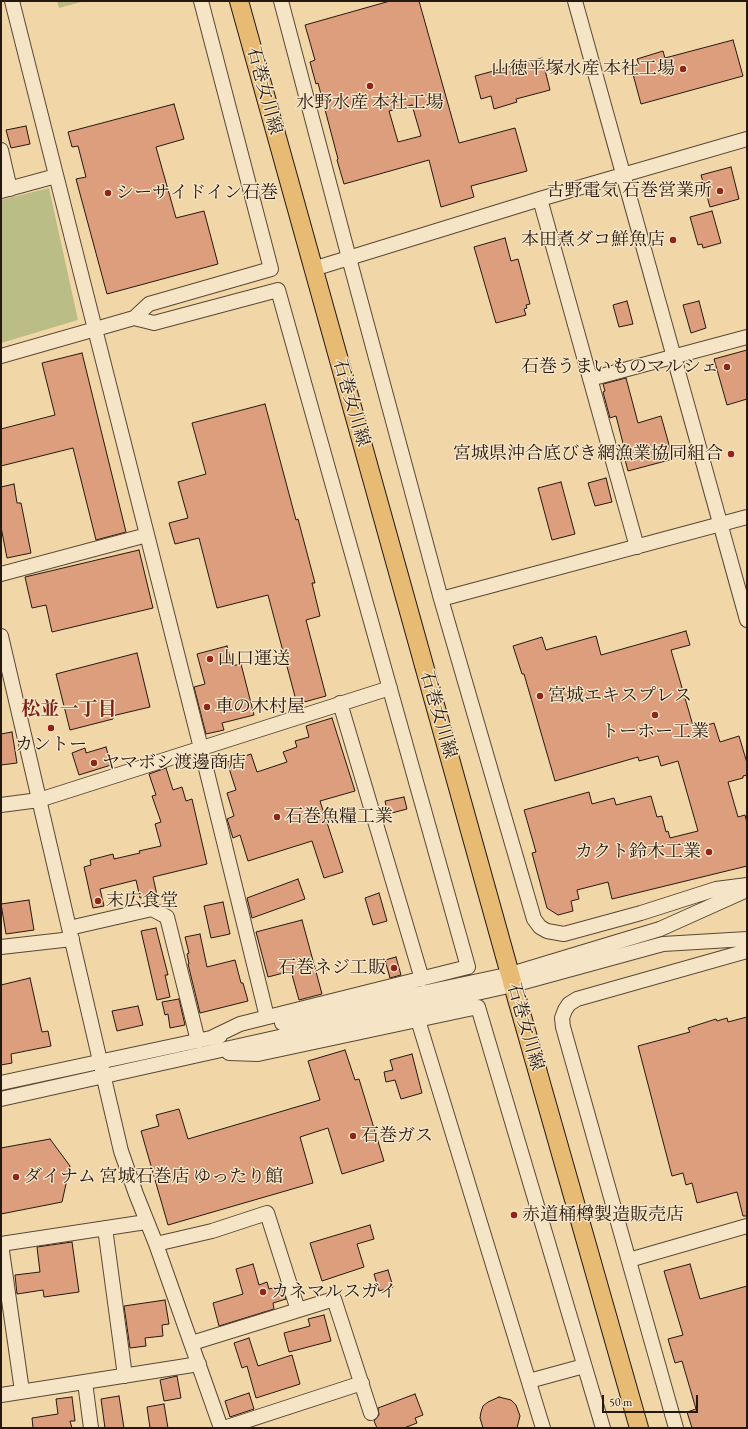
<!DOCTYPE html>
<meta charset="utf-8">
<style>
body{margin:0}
#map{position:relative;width:748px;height:1429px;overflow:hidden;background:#f1d6a8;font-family:"EB Garamond",serif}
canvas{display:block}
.frame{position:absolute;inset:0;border:2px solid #25180e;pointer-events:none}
.scale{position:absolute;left:602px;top:1395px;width:96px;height:18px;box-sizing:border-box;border:2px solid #25180e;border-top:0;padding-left:5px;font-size:12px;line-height:14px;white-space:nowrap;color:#25180e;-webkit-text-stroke:3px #f6e4c6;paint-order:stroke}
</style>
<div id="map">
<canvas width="748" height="1429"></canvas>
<div class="frame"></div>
<div class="scale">50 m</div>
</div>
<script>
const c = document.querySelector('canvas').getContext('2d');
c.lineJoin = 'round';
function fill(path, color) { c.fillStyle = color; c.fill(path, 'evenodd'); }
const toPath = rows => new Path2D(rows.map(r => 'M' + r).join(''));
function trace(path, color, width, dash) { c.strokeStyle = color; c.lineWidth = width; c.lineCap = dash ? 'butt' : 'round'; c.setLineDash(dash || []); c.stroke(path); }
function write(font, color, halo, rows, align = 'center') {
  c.font = font + ' "EB Garamond","Noto Serif JP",serif'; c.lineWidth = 3; c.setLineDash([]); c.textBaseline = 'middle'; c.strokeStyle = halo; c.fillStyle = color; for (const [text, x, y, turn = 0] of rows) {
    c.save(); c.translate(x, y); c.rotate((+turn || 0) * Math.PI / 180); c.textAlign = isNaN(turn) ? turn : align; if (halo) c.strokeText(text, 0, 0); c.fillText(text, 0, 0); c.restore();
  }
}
const green = toPath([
 [57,1,85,1,59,8],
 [49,188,78,320,1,343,1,200]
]);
const building = toPath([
 [390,1,419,1,459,143,515,128,527,171,471,186,474,197,441,207,429,160,344,184,337,160,338,159,318,83,316,84,310,62,315,60,305,25,390,1],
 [412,105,421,136,398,142,389,111,412,105],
 [733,40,743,76,641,104,631,67,639,65,637,59,663,51,665,58,733,40],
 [542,58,550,90,516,99,517,102,494,109,491,96,481,99,475,76,542,58],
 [174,104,184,139,156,147,176,218,204,211,218,264,107,294,76,179,86,177,78,146,72,147,68,132,174,104],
 [26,126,30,144,11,148,6,130,26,126],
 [731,167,739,199,710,207,701,175,731,167],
 [712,211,721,243,703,248,702,244,698,245,690,217,712,211],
 [505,238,511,261,518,259,530,304,526,305,527,308,524,309,526,315,496,323,474,247,505,238],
 [627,301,633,324,619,327,613,305,627,301],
 [699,301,706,328,691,333,683,305,699,301],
 [747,350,747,399,727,405,714,359,747,350],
 [82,353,126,532,96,540,73,448,1,466,1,429,55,415,42,363,82,353],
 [626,378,638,423,661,416,673,459,628,471,623,452,625,451,616,416,610,418,603,392,605,391,603,384,626,378],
 [265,404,296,520,298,519,315,583,312,583,320,616,306,620,326,696,297,704,268,595,217,608,199,538,175,544,169,523,188,518,178,482,206,474,192,423,265,404],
 [606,478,612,502,595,506,588,483,606,478],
 [561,482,575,534,552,540,538,488,561,482],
 [14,484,17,503,21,503,31,553,7,558,1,527,1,487,14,484],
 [139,550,153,608,52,632,46,605,32,608,25,577,139,550],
 [686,631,690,645,671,650,694,729,714,723,720,742,739,736,747,763,747,775,743,776,743,778,728,782,738,817,745,815,747,823,747,866,612,899,608,882,577,890,579,899,571,901,573,911,558,915,547,908,532,853,536,852,524,810,589,792,592,804,614,798,616,805,651,796,657,817,662,816,666,832,668,831,670,838,698,831,678,761,661,766,658,756,639,761,638,757,555,781,524,674,522,674,513,646,542,637,546,650,596,636,601,655,686,631],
 [227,646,232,666,241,664,254,715,222,723,224,730,206,734,194,687,205,684,197,654,227,646],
 [137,653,150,707,112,716,113,719,70,730,56,674,137,653],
 [332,718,355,791,320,801,343,872,324,878,312,841,248,861,240,835,233,838,227,819,234,816,227,793,236,790,227,762,251,754,257,772,287,762,283,752,297,747,295,741,309,737,306,726,332,718],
 [12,732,17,763,1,765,1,734,12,732],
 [106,747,111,765,79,775,72,753,85,748,86,753,106,747],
 [166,768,173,790,182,787,186,801,192,799,207,864,153,877,157,895,140,898,136,880,100,889,104,906,93,908,84,867,91,865,90,860,113,854,114,859,140,853,139,851,161,846,155,824,161,822,152,796,156,795,149,774,166,768],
 [404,797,407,809,388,814,385,801,404,797],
 [298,879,305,899,252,918,247,898,298,879],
 [379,893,387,921,373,925,365,898,379,893],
 [29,900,34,930,6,934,1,904,29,900],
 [223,902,230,934,211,938,204,906,223,902],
 [302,920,322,994,299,1000,291,971,268,977,256,932,302,920],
 [156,928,168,975,165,975,170,997,157,1000,141,931,156,928],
 [200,934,207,967,235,960,241,983,243,983,248,1001,200,1013,188,964,189,964,187,954,189,953,185,937,200,934],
 [396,957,401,975,390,978,385,960,396,957],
 [30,978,42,1032,48,1031,51,1046,11,1054,12,1063,1,1065,1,985,30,978],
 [179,999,185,1025,170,1028,168,1014,165,1015,162,1002,179,999],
 [138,1006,143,1025,117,1031,112,1011,138,1006],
 [747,1017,747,1216,743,1216,737,1192,697,1203,692,1183,686,1185,683,1173,672,1176,638,1046,690,1032,688,1028,716,1019,717,1021,727,1018,728,1022,747,1017],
 [345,1050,355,1080,359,1079,384,1161,342,1174,328,1128,300,1137,313,1183,168,1225,141,1131,159,1126,156,1115,179,1109,188,1139,320,1100,308,1061,345,1050],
 [412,1054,422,1093,401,1099,395,1080,386,1082,384,1072,393,1070,390,1060,412,1054],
 [50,1139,70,1166,62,1202,1,1214,1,1148,50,1139],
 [370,1225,374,1239,357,1244,364,1267,322,1281,310,1243,370,1225],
 [72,1242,79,1292,44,1297,43,1290,17,1294,15,1275,40,1272,37,1247,72,1242],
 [253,1264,259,1285,267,1282,269,1289,281,1286,286,1299,273,1303,274,1309,219,1326,213,1303,243,1294,236,1269,253,1264],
 [690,1264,700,1299,747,1286,747,1428,692,1428,687,1412,696,1409,682,1361,675,1363,668,1339,683,1335,664,1271,690,1264],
 [388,1270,393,1287,379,1291,374,1274,388,1270],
 [165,1300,169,1324,162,1325,163,1336,145,1338,146,1346,130,1348,124,1306,165,1300],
 [324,1315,331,1341,289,1352,284,1333,310,1326,308,1319,324,1315],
 [249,1338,258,1366,292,1355,300,1384,256,1398,247,1366,242,1368,234,1343,249,1338],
 [177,1376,181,1398,164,1401,160,1380,177,1376],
 [249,1393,254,1409,230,1417,225,1401,249,1393],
 [415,1394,423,1415,415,1418,417,1423,404,1428,377,1428,374,1421,379,1415,378,1408,415,1394],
 [119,1396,124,1428,105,1428,101,1399,119,1396],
 [72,1397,75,1421,70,1421,72,1428,33,1428,32,1418,58,1414,56,1399,72,1397],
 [499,1397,511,1400,516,1405,520,1416,517,1428,483,1428,480,1418,481,1412,483,1406,488,1402,499,1397],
 [164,1404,168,1428,150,1428,147,1407,164,1404]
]);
const minor = toPath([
 [12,1,201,748,267,1017],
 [281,1,349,258,441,599,534,919,540,927,547,931,564,934,641,913,716,889,747,885],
 [575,1,747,620],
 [1,150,10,189],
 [1,191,56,176],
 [540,199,637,547],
 [313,269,540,199,747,139],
 [134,318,154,323,278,290,468,967,240,1024,211,1038],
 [1,356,134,318,149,304,271,269,201,1],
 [590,379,747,337],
 [1,574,147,535],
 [441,599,747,517],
 [1,636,121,1151,136,1194,156,1244,221,1428],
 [340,703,422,979],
 [1,805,39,800,390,688],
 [69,928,152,909,167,917,198,1041],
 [1,947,72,939],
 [418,1020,543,1428],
 [282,1023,511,974,660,929,747,890],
 [229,1053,258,1054,478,1007,603,1428],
 [1,1083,220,1036],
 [1,1099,513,985,663,944,747,939],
 [105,1228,125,1376],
 [1,1244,22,1391],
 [1,1244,146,1222],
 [156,1244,212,1231,267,1213,298,1310],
 [629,1260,747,1226],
 [192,1343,334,1299,371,1413],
 [529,1381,584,1366],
 [85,1382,91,1428],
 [1,1395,199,1364],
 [224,1428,362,1383],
 [676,1428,563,1027,562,1018,565,1010,569,1004,577,999,747,951]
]);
const major = toPath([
 [239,1,513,985,639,1428]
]);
const markers = [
 [683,69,4,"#8f2418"],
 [370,86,4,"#8f2418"],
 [720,191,4,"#8f2418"],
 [108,193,4,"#8f2418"],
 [673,240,4,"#8f2418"],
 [727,367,4,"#8f2418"],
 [731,454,4,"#8f2418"],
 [210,659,4,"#8f2418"],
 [540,696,4,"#8f2418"],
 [207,707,4,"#8f2418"],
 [655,715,4,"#8f2418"],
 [51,728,4,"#8f2418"],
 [94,763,4,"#8f2418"],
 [277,817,4,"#8f2418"],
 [709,852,4,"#8f2418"],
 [98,901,4,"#8f2418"],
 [394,968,4,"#8f2418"],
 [353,1136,4,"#8f2418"],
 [16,1177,4,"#8f2418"],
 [514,1215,4,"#8f2418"],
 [263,1292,4,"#8f2418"]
];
const poiNames = [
 ["山徳平塚水産 本社工場",675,69,"right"],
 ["水野水産 本社工場",370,103,"center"],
 ["古野電気 石巻営業所",712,191,"right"],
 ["シーサイドイン石巻",116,193],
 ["本田煮ダコ鮮魚店",665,240,"right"],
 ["石巻うまいものマルシェ",719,367,"right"],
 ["宮城県沖合底びき網漁業協同組合",723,454,"right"],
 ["山口運送",218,659],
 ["宮城エキスプレス",548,696],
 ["車の木村屋",215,707],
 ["トーホー工業",655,732,"center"],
 ["カントー",51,745,"center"],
 ["ヤマボシ渡邊商店",102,763],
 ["石巻魚糧工業",285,817],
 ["カクト鈴木工業",701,852,"right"],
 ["末広食堂",106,901],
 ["石巻ネジ工販",386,968,"right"],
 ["石巻ガス",361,1136],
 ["ダイナム 宮城石巻店 ゆったり館",24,1177],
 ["赤道桶樽製造販売店",522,1215],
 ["カネマルスガイ",271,1292]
];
const streetNames = [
 ["石巻女川線",264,91,75],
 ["石巻女川線",351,403,74],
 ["石巻女川線",438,715,74],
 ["石巻女川線",525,1027,74]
];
const neighbourhoodNames = [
 ["松並一丁目",69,710]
];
fill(green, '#bbbd87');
fill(building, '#dd9e7e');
trace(building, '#25180e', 1);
trace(minor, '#584834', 16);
trace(major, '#25180e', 20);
trace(minor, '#f6e4c6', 14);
trace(major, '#e8bb74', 18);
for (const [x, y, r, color] of markers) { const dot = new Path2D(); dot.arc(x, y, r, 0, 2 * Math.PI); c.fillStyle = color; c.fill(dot); trace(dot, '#f6e4c6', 1.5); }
write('18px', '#25180e', '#f6e4c6', poiNames, 'left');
write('18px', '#25180e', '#f6e4c6', streetNames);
write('bold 19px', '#7a1f14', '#f6e4c6', neighbourhoodNames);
</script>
